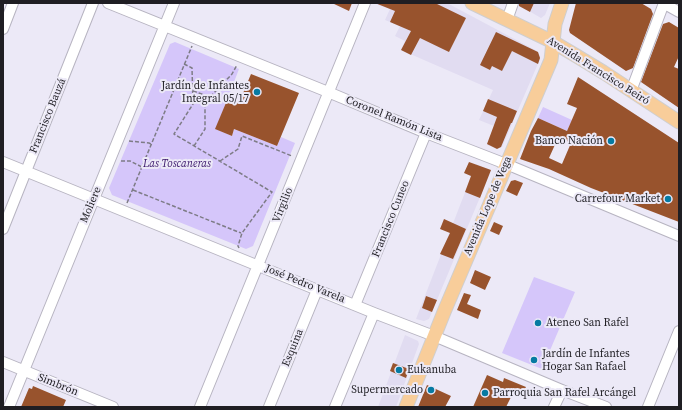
<!DOCTYPE html>
<meta charset="utf-8">
<style>
body{margin:0}
#map{position:relative;width:682px;height:410px;overflow:hidden;background:#ece9f7;font-family:"Source Serif 4",serif}
canvas{display:block}
.frame{position:absolute;inset:0;border:4px solid #1f1e23;pointer-events:none}
</style>
<div id="map">
<canvas width="682" height="410"></canvas>
<div class="frame"></div>
</div>
<script>
const c = document.querySelector('canvas').getContext('2d');
c.lineJoin = 'round';
function fill(path, color) { c.fillStyle = color; c.fill(path, 'evenodd'); }
const toPath = rows => new Path2D(rows.map(r => 'M' + r).join(''));
function trace(path, color, width, dash) { c.strokeStyle = color; c.lineWidth = width; c.lineCap = dash ? 'butt' : 'round'; c.setLineDash(dash || []); c.stroke(path); }
function write(font, color, halo, rows, align = 'center') {
  c.font = font + ' "Source Serif 4",serif'; c.lineWidth = 4; c.setLineDash([]); c.textBaseline = 'middle'; c.strokeStyle = halo; c.fillStyle = color; for (const [text, x, y, turn = 0] of rows) {
    c.save(); c.translate(x, y); c.rotate((+turn || 0) * Math.PI / 180); c.textAlign = isNaN(turn) ? turn : align; if (halo) c.strokeText(text, 0, 0); c.fillText(text, 0, 0); c.restore();
  }
}
const built = toPath([
 [373,3,447,3,537,51,540,56,540,59,502,147,496,148,487,145,494,126,479,120,493,90,401,50,405,41,395,36,400,26,385,20,390,9],
 [522,3,550,3,545,15,541,18,522,7],
 [476,164,490,170,491,171,429,319,424,321,416,319],
 [405,335,418,341,419,344,396,407,378,407]
]);
const green = toPath([
 [175,42,239,69,216,129,232,136,234,129,277,146,281,137,295,143,253,246,246,249,112,195,109,188,170,44],
 [543,107,572,120,567,131,538,118],
 [534,277,575,292,542,369,502,353]
]);
const building = toPath([
 [332,3,352,3,349,11],
 [375,3,435,3,466,18,449,52,420,38,411,55,401,50,411,31,390,22,395,11],
 [519,3,534,3,530,12,519,6],
 [576,3,641,3,651,9,653,14,633,68,626,71,570,33,569,30],
 [669,22,679,28,679,56,674,67,679,69,679,108,641,82,663,24],
 [496,32,538,52,540,58,538,64,512,51,502,71,492,66,490,70,480,65],
 [251,74,299,93,277,146,234,129,232,136,215,129,228,98,239,103],
 [578,77,679,143,679,222,591,188,549,169,520,159,531,131,538,118,567,131,577,108,567,104],
 [559,137,571,143,562,164,549,158,558,138],
 [488,99,517,111,512,123,511,123,501,147,497,149,487,144,497,117,483,111],
 [469,162,491,170,480,198,465,192,471,176,464,173],
 [515,180,523,183,517,196,506,191,511,181],
 [444,219,466,229,453,259,440,254,450,233,440,229],
 [494,222,503,226,499,235,490,231],
 [475,270,491,277,485,290,470,283],
 [464,293,471,295,467,304,481,310,478,319,457,310],
 [426,296,437,300,432,312,422,308],
 [393,363,409,369,406,378,390,371],
 [487,375,503,382,504,378,526,387,521,396,513,393,506,407,473,407],
 [427,385,451,396,445,407,418,407],
 [33,386,66,400,63,407,21,407,29,388,32,389]
]);
const path = toPath([
 [184,64,192,68,193,104,174,134,272,192,242,233,238,246,239,248],
 [193,91,210,97],
 [129,141,149,143,151,144],
 [194,146,205,129,205,106,207,102,213,94,232,74,237,65],
 [121,161,130,161,142,167],
 [220,161,238,149,242,136,292,156],
 [133,190,241,233],
 [127,203,192,46]
]);
const minor = toPath([
 [108,3,328,92,426,133,506,164,679,236],
 [663,3,679,12],
 [507,20,513,3],
 [3,29,13,3],
 [631,91,664,3],
 [3,162,374,313,434,336,562,390,606,407],
 [3,229,93,3],
 [355,305,426,133],
 [3,362,113,407],
 [9,407,174,3],
 [200,407,365,3],
 [269,407,317,290],
 [335,407,374,313],
 [554,407,562,390],
 [648,407,679,331]
]);
const major = toPath([
 [472,3,553,42,575,55,603,72,679,122],
 [406,407,444,312,551,60,555,24,562,3]
]);
const markers = [
 [257,92,4,"#067aa2"],
 [611,141,4,"#067aa2"],
 [668,199,4,"#067aa2"],
 [538,323,4,"#067aa2"],
 [534,360,4,"#067aa2"],
 [399,370,4,"#067aa2"],
 [431,390,4,"#067aa2"],
 [485,393,4,"#067aa2"]
];
const streetNames = [
 ["Avenida Francisco Beiró",598,71,32],
 ["Francisco Bauzá",48,116,-68],
 ["Coronel Ramón Lista",394,119,22],
 ["Moliere",91,205,-67],
 ["Virgilio",283,205,-68],
 ["Avenida Lope de Vega",488,206,-67],
 ["Francisco Cuneo",391,219,-68],
 ["José Pedro Varela",305,284,22],
 ["Esquina",293,348,-68],
 ["Simbrón",58,385,22]
];
const poiNames = [
 ["Jardín de Infantes",249,86],
 ["Integral 05/17",249,99],
 ["Banco Nación",603,141],
 ["Carrefour Market",660,199],
 ["Ateneo San Rafel",546,323,"left"],
 ["Jardín de Infantes",542,354,"left"],
 ["Hogar San Rafael",542,367,"left"],
 ["Eukanuba",407,370,"left"],
 ["Supermercado",423,390],
 ["Parroquia San Rafel Arcángel",493,393,"left"]
];
const parkNames = [
 ["Las Toscaneras",177,164]
];
fill(built, '#e1dcf1');
fill(green, '#d5c6fa');
fill(building, '#98532d');
trace(minor, '#b7b4c1', 12);
trace(major, '#cececf', 15);
trace(path, '#7e7c86', 1.5, [4, 2]);
trace(minor, '#fff', 10);
trace(major, '#f8cd9a', 13);
for (const [x, y, r, color] of markers) { const dot = new Path2D(); dot.arc(x, y, r, 0, 2 * Math.PI); c.fillStyle = color; c.fill(dot); trace(dot, '#ece9f7', 1.5); }
write('11px', '#1f1e23', '#ece9f7', streetNames);
write('11px', '#1f1e23', '#ece9f7', poiNames, 'right');
write('italic 11px', '#3b176b', '#ece9f7', parkNames);
</script>
